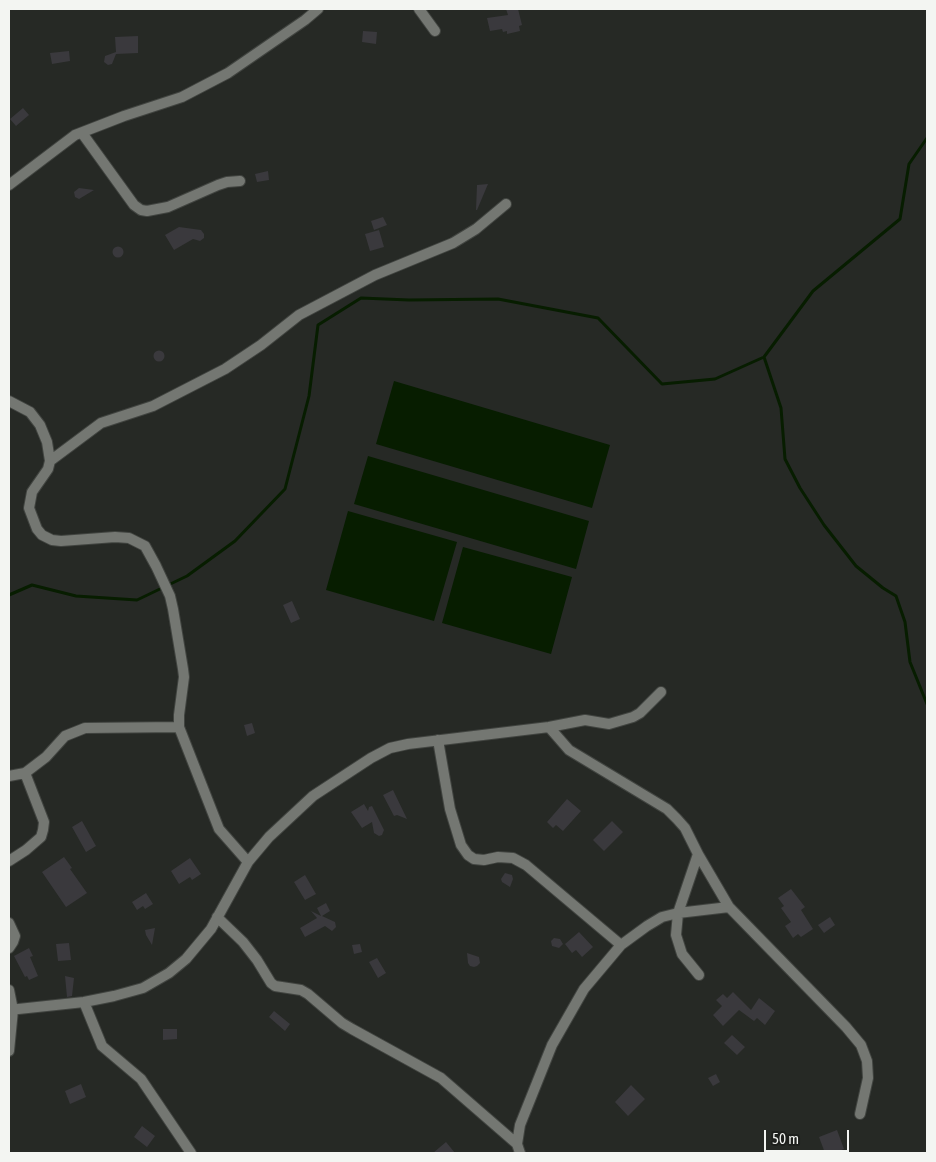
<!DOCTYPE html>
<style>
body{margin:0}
#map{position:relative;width:936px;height:1162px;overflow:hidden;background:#262925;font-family:"Asap Condensed",sans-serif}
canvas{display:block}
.frame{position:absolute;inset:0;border:10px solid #f3f5f2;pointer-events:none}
.scale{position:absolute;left:764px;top:1130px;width:85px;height:22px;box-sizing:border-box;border:2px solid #f3f5f2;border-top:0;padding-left:6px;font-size:15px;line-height:18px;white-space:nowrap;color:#f3f5f2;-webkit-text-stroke:4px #1d1f1c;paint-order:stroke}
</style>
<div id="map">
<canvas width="936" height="1162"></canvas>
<div class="frame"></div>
<div class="scale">50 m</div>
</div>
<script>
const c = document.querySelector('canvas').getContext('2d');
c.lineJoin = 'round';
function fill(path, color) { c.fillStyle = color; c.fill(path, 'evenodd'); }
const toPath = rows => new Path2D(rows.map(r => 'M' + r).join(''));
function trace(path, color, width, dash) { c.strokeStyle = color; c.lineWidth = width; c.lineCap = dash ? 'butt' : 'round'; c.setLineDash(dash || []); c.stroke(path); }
const water = toPath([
 [394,381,610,445,592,508,376,444],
 [368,456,589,521,576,569,354,504],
 [348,511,457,542,434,621,326,590],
 [463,547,572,577,551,654,442,623]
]);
const stream = toPath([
 [764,357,781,408,785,459,800,488,824,525,856,566,883,588,896,596,905,622,910,662,927,704],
 [9,595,32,585,76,596,137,600,187,576,235,541,285,489,309,396,318,325,361,298,409,300,498,299,598,318,662,384,715,379,764,357,813,291,900,219,909,164,927,138]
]);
const building = toPath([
 [506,9,518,9,522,25,519,26,520,31,507,34,507,31,503,32,502,29,490,31,487,18,508,15],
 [363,31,377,32,376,44,362,42],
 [138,36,138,53,116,54,112,64,108,65,104,62,105,56,116,52,115,37],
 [69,51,70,61,52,64,50,53],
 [23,108,29,115,16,126,10,119],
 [268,171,269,180,257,182,255,174],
 [488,184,477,210,476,210,477,185],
 [79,188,94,190,79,199,75,197,74,192],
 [383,217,387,225,374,230,371,221],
 [179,227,201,230,204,234,204,238,200,241,193,239,174,250,165,235],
 [379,230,384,247,370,251,365,234],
 '112.5 252a5.5 5.5 0 1 1 11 0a5.5 5.5 0 1 1-11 0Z',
 '153.5 356a5.5 5.5 0 1 1 11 0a5.5 5.5 0 1 1-11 0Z',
 [292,601,300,619,291,623,283,605],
 [252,723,255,733,247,736,244,725],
 [393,790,407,819,397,815,394,816,383,795],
 [567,799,581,811,563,831,556,825,553,828,547,822],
 [364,804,368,811,369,807,372,806,384,830,382,835,379,836,374,833,372,822,362,828,351,812],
 [82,821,96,846,86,852,72,827],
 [612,821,623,832,604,851,593,840],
 [64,857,72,868,70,869,87,893,66,907,42,872],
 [190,858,201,874,192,880,190,877,179,884,171,871],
 [505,873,512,875,513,879,510,887,502,882,501,879],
 [305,875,316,894,305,900,294,882],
 [791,889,805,907,801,910,813,929,801,937,798,934,793,938,785,926,791,922,781,908,784,906,778,898],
 [146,893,153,904,145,909,143,906,137,910,132,902],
 [326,903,330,911,322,916,335,922,336,927,332,931,325,926,305,937,300,928,317,918,311,911,321,916,317,908],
 [830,917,835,925,824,933,818,925],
 [155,928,152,945,146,935,145,930],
 [579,932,593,947,582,957,576,950,572,953,565,944],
 [554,938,560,939,563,944,559,948,552,946,551,941],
 [69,943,71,960,58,961,56,944],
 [360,944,362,952,354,954,352,945],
 [29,948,33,956,30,957,38,976,29,980,27,976,25,977,14,956],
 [467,953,479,957,480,963,477,966,474,967,470,966,468,963],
 [377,958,386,973,378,978,369,962],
 [65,976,74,978,72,996,67,997],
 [733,992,751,1010,759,998,775,1011,765,1025,757,1018,754,1021,739,1010,723,1026,713,1015,722,1006,716,1000,723,994,727,998],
 [274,1011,290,1024,285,1031,269,1017],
 [163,1029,177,1029,177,1039,163,1040],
 [732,1035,745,1047,737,1055,724,1043],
 [716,1074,720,1082,713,1086,708,1078],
 [81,1084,86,1097,70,1104,65,1091],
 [631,1085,645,1099,628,1116,615,1102],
 [142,1126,155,1136,147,1147,134,1137],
 [837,1130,844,1149,834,1153,825,1153,819,1137],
 [446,1142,455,1153,433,1153]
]);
const street = toPath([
 [419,9,435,31],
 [82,133,134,205,141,210,147,211,168,207,218,185,227,182,240,181],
 [9,185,75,135,124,116,182,97,228,73,305,20,318,9],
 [9,401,30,412,40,425,47,442,50,461,48,469,32,492,29,508,37,529,42,535,52,540,61,541,115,537,129,538,145,546,156,566,170,596,173,609,183,669,184,677,179,715,179,727,219,829,248,862],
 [50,461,101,423,153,406,225,369,261,345,299,315,375,275,453,243,476,229,506,204],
 [549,727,569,750,667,809,677,819,685,828,698,854,729,907,846,1027,861,1045,867,1061,868,1078,860,1114],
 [438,740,450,809,461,845,468,855,474,859,484,860,498,857,513,858,526,865,621,945],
 [9,776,25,773,46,757,65,736,85,728,179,727],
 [698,854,678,913,676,935,682,954,699,975],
 [9,861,26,850,41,837,43,830,44,822,25,773],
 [217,917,243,942,257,960,271,983,275,986,301,990,308,994,342,1023,352,1029,441,1078,517,1144],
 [9,923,15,936,13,942,9,948],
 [9,990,13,1010,9,1051],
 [84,1002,102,1046,141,1079,191,1153],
 [9,1010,84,1002,114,996,143,988,169,973,186,959,211,929,248,862,269,837,313,796,371,758,390,748,408,744,549,727,585,720,609,724,633,717,640,713,661,692],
 [520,1153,517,1144,520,1125,552,1045,584,989,621,945,647,926,662,917,678,913,729,907]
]);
fill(water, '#071d00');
trace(stream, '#071d00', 3);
fill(building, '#3a393d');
trace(street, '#414440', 12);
trace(street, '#747772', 10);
</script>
